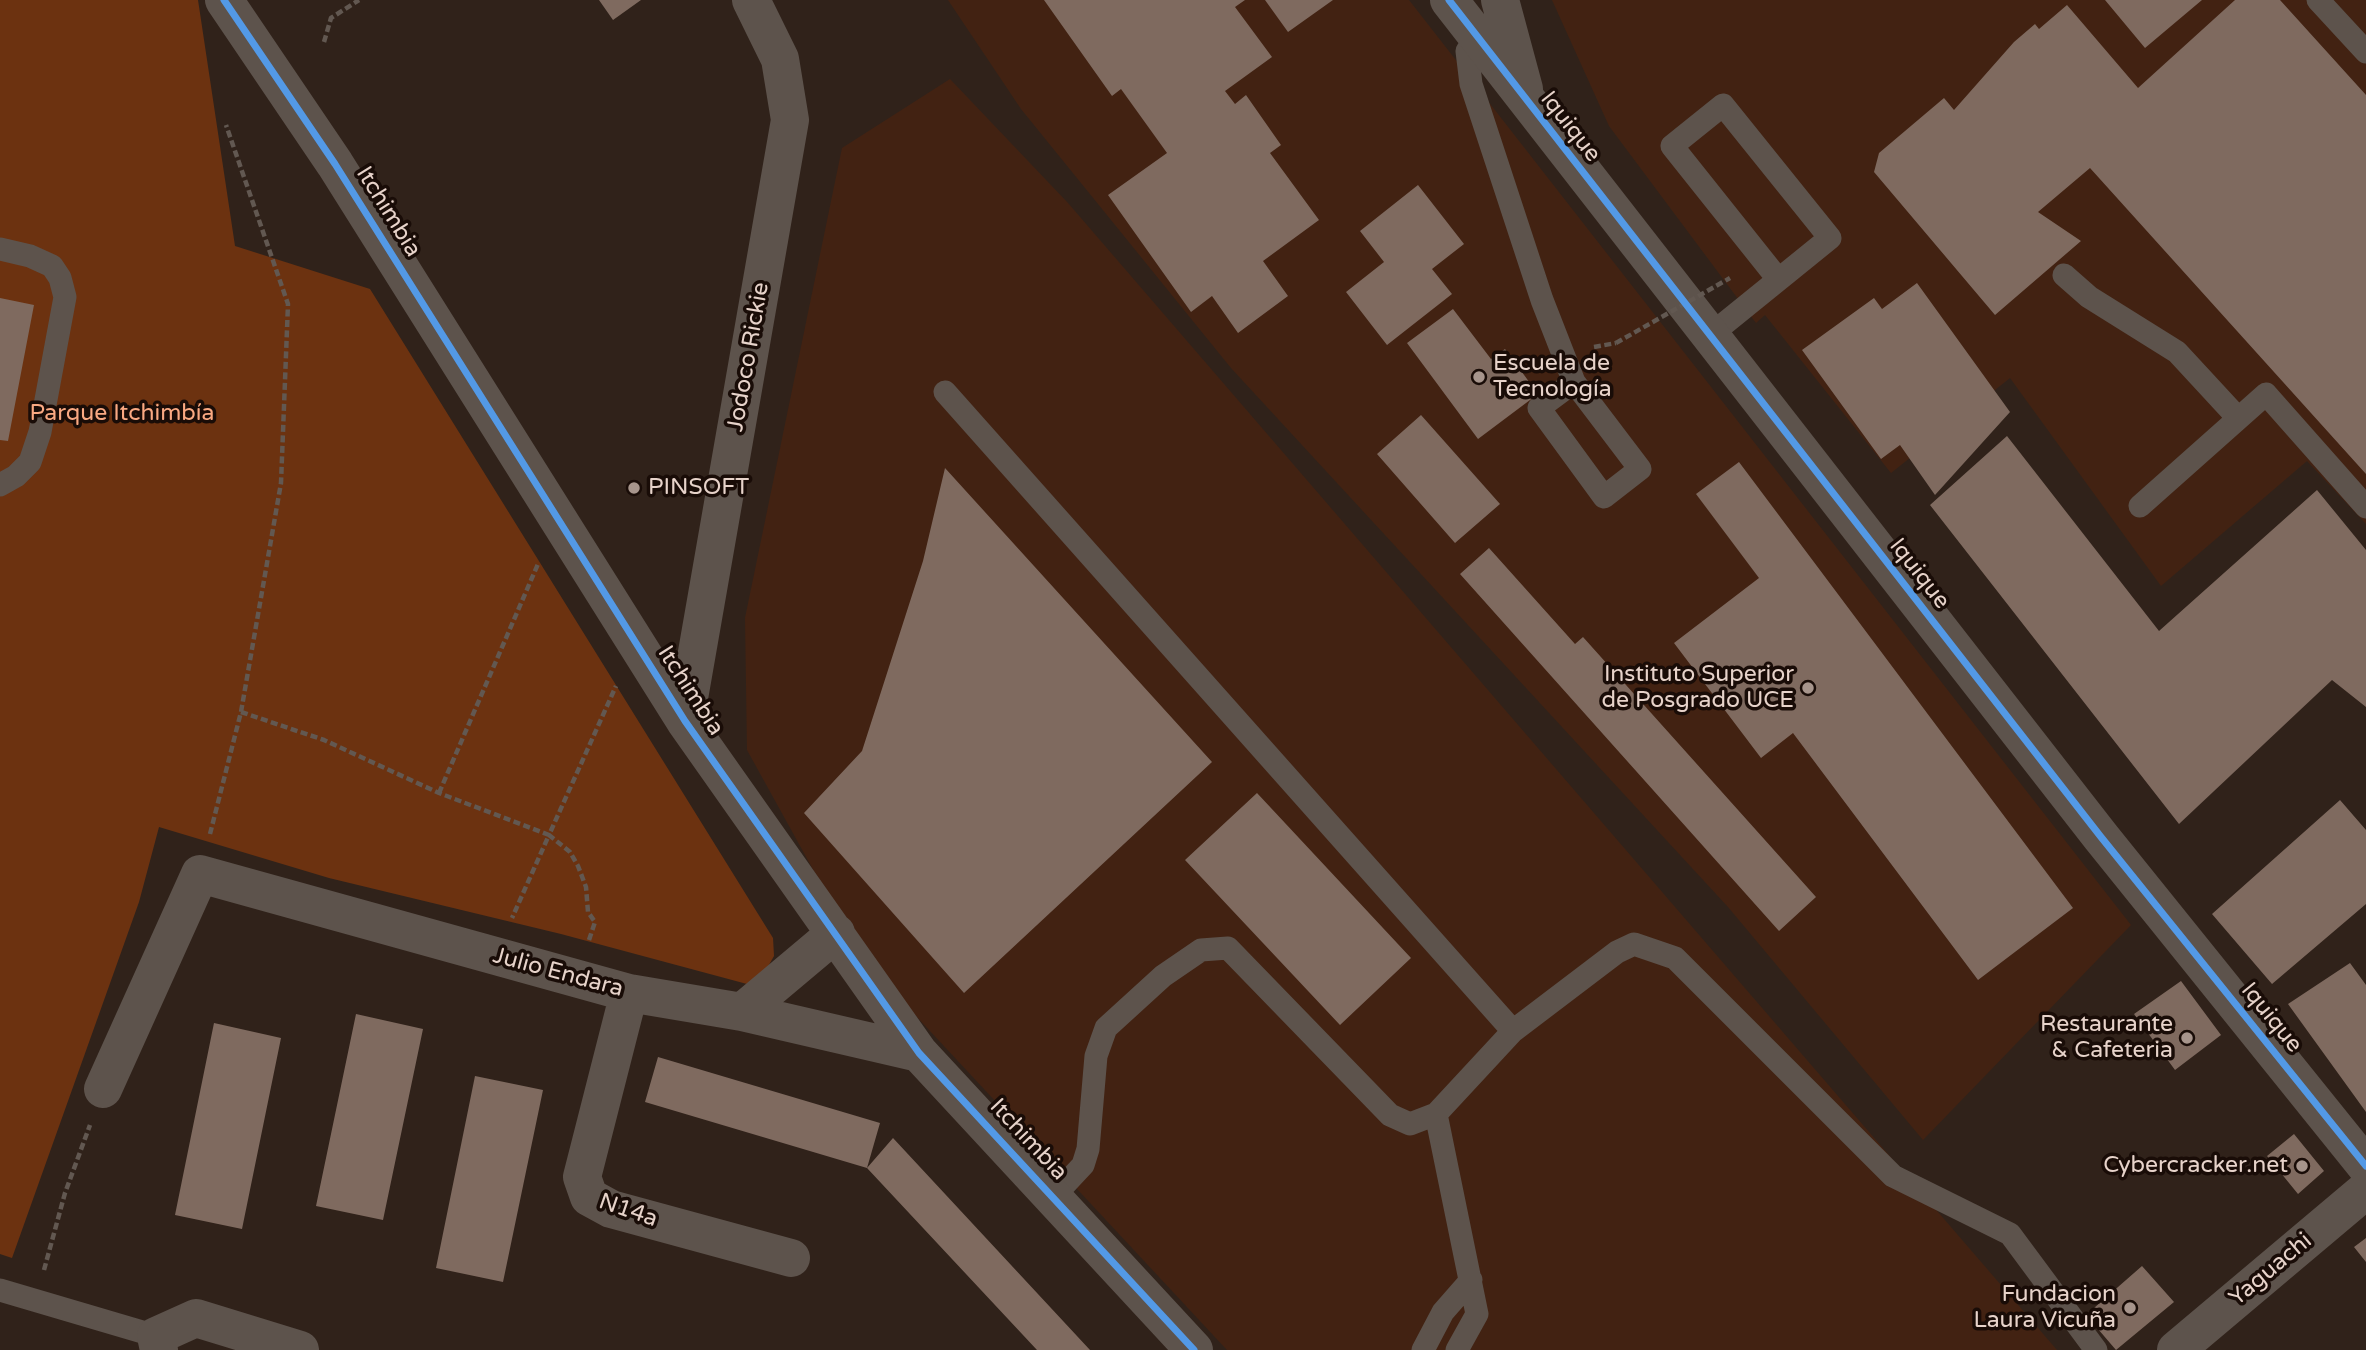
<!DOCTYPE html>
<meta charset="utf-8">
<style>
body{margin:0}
canvas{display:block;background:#30221a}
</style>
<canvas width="2366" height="1350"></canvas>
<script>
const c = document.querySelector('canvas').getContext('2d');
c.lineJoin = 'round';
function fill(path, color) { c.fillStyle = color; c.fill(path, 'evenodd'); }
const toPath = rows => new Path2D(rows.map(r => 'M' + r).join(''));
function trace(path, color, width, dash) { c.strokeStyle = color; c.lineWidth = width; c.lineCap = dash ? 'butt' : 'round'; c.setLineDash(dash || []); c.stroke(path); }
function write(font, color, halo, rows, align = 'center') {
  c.font = font + ' "Varela Round",sans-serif'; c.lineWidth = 7; c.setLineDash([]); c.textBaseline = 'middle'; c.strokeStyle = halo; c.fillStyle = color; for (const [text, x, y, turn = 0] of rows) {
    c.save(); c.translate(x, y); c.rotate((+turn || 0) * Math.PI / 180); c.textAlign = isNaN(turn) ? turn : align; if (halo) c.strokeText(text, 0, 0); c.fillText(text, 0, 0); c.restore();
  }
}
const built = toPath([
 [948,0,1409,0,2131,925,1923,1140,1728,907,1231,368,1021,109],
 [1552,0,2366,0,2366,524,2307,461,2161,586,2010,378,1891,473,1765,315,1756,323,1609,126],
 [950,79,1068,203,2057,1350,1227,1350,862,958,747,750,745,618,842,148]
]);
const green = toPath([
 [0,0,198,0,235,246,370,289,773,938,774,956,762,977,747,984,561,934,329,878,159,827,139,902,12,1258,0,1254]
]);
const building = toPath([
 [599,0,641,0,613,20],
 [1044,0,1245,0,1235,7,1272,57,1225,91,1235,104,1246,95,1281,145,1270,153,1319,220,1263,261,1288,296,1238,333,1212,296,1191,312,1108,195,1167,153,1121,89,1112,96],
 [1265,0,1333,0,1288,32],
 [2105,0,2202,0,2145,48],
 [2235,0,2280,0,2366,95,2366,474,2090,168,2038,212,2081,241,1995,315,1874,172,1879,153,1944,98,1954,110,2014,42,2035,24,2039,29,2067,5,2138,88],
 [1418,185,1464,244,1432,269,1452,294,1387,345,1346,292,1384,262,1360,231],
 [1917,283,2010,412,1935,495,1900,445,1881,459,1802,350,1874,298,1882,309],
 [0,298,34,305,8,441,0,440],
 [1453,309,1491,359,1505,349,1538,394,1478,439,1407,343],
 [1421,415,1500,504,1455,543,1377,454],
 [2007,436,2159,631,2317,490,2366,550,2366,707,2332,680,2179,824,1930,505],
 [1739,462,2073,908,1978,980,1793,733,1761,758,1674,643,1759,578,1696,494],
 [945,468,1212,762,964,993,804,813,862,751,923,561],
 [1489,548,1575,644,1583,637,1816,897,1779,931,1460,574],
 [1257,793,1411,958,1340,1025,1185,860],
 [2340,800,2366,830,2366,904,2272,984,2212,914],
 [2350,963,2366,985,2366,1112,2288,1004],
 [2181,981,2221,1035,2175,1070,2134,1014],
 [356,1014,423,1029,383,1220,316,1206],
 [214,1023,281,1038,242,1229,175,1215],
 [658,1057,880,1123,867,1168,645,1102],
 [475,1076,543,1090,503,1282,436,1268],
 [2294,1134,2324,1171,2298,1194,2267,1156],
 [893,1138,1090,1350,1037,1350,867,1168],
 [2366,1238,2366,1262,2354,1247],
 [2142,1266,2174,1302,2116,1350,2086,1315]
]);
const path = toPath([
 [324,42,331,18,359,0],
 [1594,347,1616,343],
 [241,712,324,740,439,793,549,835,512,918],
 [439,793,538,564],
 [210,834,241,712,281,483,288,304,226,125],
 [589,940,595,922,588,912,586,887,578,866,570,852,549,835,616,686],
 [44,1270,65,1193,90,1125]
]);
const service = toPath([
 [2318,0,2366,52],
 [1477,38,1467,51,1471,84,1542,300,1574,382,1640,469,1604,497,1539,408,1574,382],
 [0,249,30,256,52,266,60,278,65,297,40,432,30,462,16,476,0,485],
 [2064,275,2089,297,2177,352,2238,418],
 [1709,336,1830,238,1723,105,1672,146,1778,279],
 [945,392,1513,1031],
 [2140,506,2266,394,2366,507],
 [1436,1114,1477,1314,1457,1350],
 [1054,1196,1083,1165,1088,1149,1096,1056,1106,1028,1163,976,1201,950,1228,948,1390,1115,1410,1124,1436,1114,1513,1031,1617,952,1634,944,1675,958,1893,1176,2010,1234,2096,1350],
 [0,1290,156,1336],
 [1423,1350,1443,1312,1471,1280]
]);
const minor = toPath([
 [224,0,335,164,685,721,919,1053,1194,1350],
 [1449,0,2101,837,2366,1166],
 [1500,0,1524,89],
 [685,721,790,120,780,59,751,0],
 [629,993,582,1177,589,1197,611,1209,791,1258],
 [742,1012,836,933],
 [103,1089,200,874,629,993,742,1012,919,1053],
 [159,1350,156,1336,196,1318,300,1350],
 [2176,1350,2366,1190]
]);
const pathBridge = toPath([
 [1616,343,1730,278]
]);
const cycleway = toPath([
 [224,0,335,164,685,721,919,1053,1194,1350],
 [1449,0,2101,837,2366,1166]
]);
const markers = [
 [1479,377,7,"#a7958c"],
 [634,488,7,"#a7958c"],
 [1808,688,7,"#a7958c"],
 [2187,1038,7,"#a7958c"],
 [2302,1166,7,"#a7958c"],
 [2130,1308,7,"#a7958c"]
];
const streetNames = [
 ["Iquique",1570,127,52],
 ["Itchimbia",388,212,58],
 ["Jodoco Rickie",749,357,-80],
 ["Iquique",1919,574,52],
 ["Itchimbia",690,691,57],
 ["Julio Endara",558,973,15],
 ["Iquique",2271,1018,51],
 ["Itchimbia",1028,1140,47],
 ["N14a",628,1211,19],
 ["Yaguachi",2271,1270,-40]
];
const poiNames = [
 ["Escuela de",1493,364,"left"],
 ["Tecnología",1493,390,"left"],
 ["PINSOFT",648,488,"left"],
 ["Instituto Superior",1794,675],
 ["de Posgrado UCE",1794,701],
 ["Restaurante",2173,1025],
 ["& Cafeteria",2173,1051],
 ["Cybercracker.net",2288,1166],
 ["Fundacion",2116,1295],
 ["Laura Vicuña",2116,1321]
];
const parkNames = [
 ["Parque Itchimbía",122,414]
];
fill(built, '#422212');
fill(green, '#6c3210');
fill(building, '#7f6a5f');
trace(path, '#625851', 4.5, [7, 3.5]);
trace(service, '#5d534c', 23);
trace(minor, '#5d534c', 38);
trace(pathBridge, '#625851', 4.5, [7, 3.5]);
trace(cycleway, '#5399e6', 7);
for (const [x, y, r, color] of markers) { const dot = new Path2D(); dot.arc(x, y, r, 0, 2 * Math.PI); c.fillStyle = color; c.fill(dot); trace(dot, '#190c07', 2.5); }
write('23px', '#e7d3ca', '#190c07', streetNames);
write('23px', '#e7d3ca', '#190c07', poiNames, 'right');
write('23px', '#faa982', '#190c07', parkNames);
</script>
